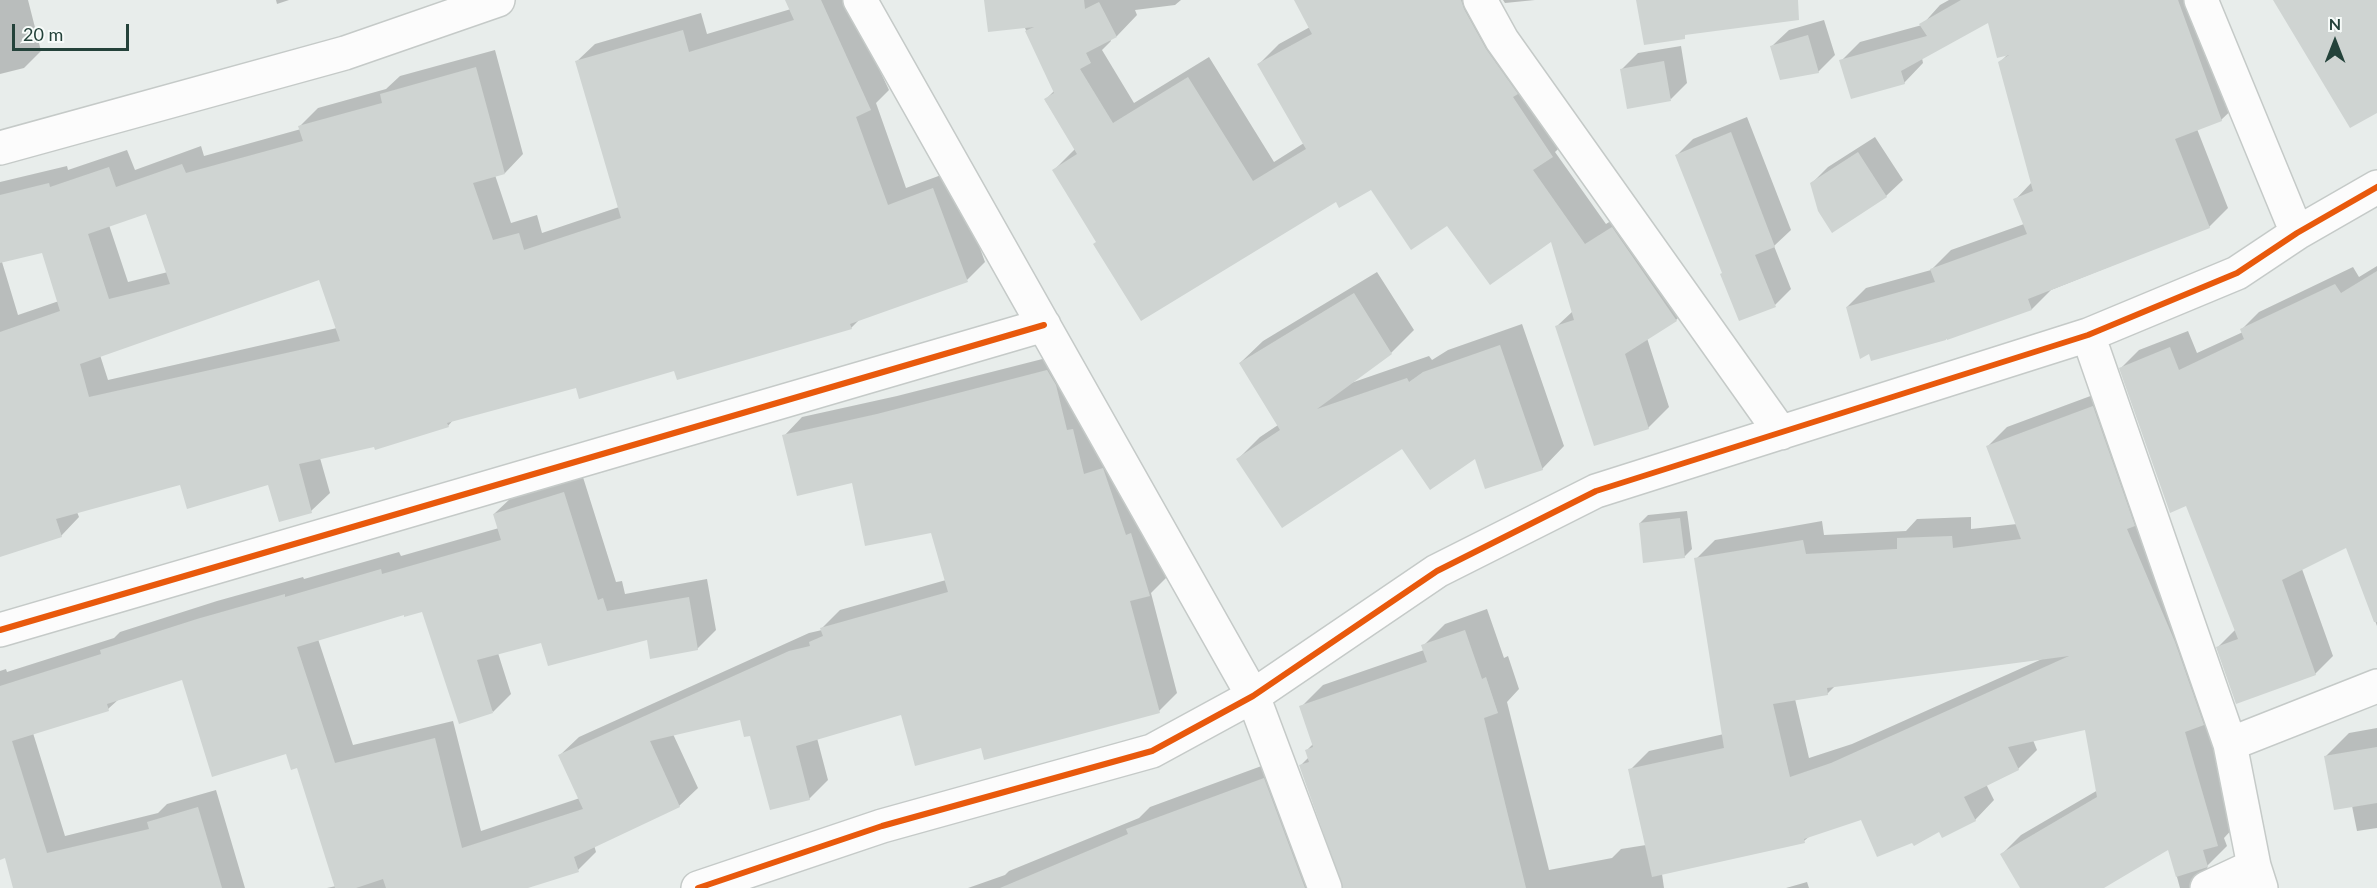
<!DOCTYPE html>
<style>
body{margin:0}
#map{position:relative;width:2377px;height:888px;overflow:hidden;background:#e8edeb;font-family:Lato,sans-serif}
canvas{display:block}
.north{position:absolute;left:2305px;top:12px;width:60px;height:60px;-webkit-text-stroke:4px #f7fbf9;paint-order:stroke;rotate:0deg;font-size:16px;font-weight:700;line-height:24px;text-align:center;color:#24423a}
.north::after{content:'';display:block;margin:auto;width:21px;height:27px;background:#24423a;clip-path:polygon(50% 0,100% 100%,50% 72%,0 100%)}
.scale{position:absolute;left:12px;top:24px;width:117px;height:27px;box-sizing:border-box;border:3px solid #24423a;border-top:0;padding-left:8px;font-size:18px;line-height:21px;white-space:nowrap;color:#24423a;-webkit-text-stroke:4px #f7fbf9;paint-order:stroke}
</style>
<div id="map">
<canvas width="2377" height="888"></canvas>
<div class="north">N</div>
<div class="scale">20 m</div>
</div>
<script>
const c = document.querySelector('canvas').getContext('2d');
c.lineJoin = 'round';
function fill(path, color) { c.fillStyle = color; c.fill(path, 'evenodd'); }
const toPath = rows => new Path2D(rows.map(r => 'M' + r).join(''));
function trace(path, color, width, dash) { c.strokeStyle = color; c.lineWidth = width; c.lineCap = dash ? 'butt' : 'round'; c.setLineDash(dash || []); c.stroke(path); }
const shadow = toPath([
 [0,0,28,0,41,51,24,68,0,74],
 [276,0,289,0,277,4],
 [786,0,847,0,889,90,876,103,906,188,952,171,985,262,967,280,860,319,851,328,675,369,577,386,454,419,448,426,320,458,330,493,311,511,269,483,181,483,77,512,79,517,61,536,0,556,0,182,67,166,68,170,127,150,135,170,201,146,204,156,301,129,300,126,318,108,386,89,400,76,495,50,523,154,505,173,495,175,511,223,537,215,542,233,619,207,576,62,595,44,701,13,707,34,791,9],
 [146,213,168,272,128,282,109,225],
 [43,251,59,301,18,315,2,262],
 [320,279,337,328,108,380,100,355],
 [986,0,1181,0,1175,5,1135,10,1137,15,1117,36,1110,39,1111,41,1102,50,1134,103,1209,57,1274,162,1304,143,1259,64,1279,44,1310,27,1296,0,1491,0,1573,135,1555,152,1606,224,1633,207,1697,299,1676,320,1647,338,1669,407,1648,428,1557,326,1573,311,1552,240,1448,224,1371,188,1336,200,1097,242,1054,170,1076,148,1045,100,1055,90,1024,26],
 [1503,0,1535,0,1505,3],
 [1949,0,2203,0,2241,101,2221,120,2197,129,2228,208,2209,227,2051,290,2032,309,1945,339,1847,307,1866,288,1931,270,1951,250,2024,224,2015,200,2032,182,2000,62,2009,53,1989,21,1922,58,1923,63,1904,83,1841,61,1860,42,1922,25,1940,5],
 [1824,20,1835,55,1818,72,1772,46,1789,30],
 [1681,46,1687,83,1671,99,1621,70,1638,53],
 [1747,117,1791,230,1774,246,1791,289,1775,305,1726,279,1676,156,1693,139],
 [1875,137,1903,180,1886,196,1812,183,1828,167],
 [2377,266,2377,626,2347,546,2302,569,2333,656,2315,674,2218,647,2236,629,2186,504,2121,368,2139,350,2188,331,2197,353,2243,332,2242,329,2259,312,2353,267,2359,277],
 [1377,272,1414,330,1391,353,1351,383,1429,356,1432,360,1448,350,1522,324,1564,446,1542,469,1476,457,1402,447,1238,459,1260,437,1278,425,1240,363,1263,341],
 [1066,353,1168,576,1151,593,1177,693,1159,711,982,746,902,714,817,738,828,780,809,799,751,734,741,718,673,734,698,788,679,806,594,845,596,852,578,870,523,888,327,888,336,886,298,766,287,752,183,678,119,699,108,709,33,733,65,836,158,813,167,804,216,790,245,888,14,888,6,856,0,858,0,671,6,669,7,672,114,638,120,632,217,601,303,577,304,579,399,552,401,556,499,528,494,514,513,496,582,474,616,582,622,581,625,594,707,579,716,630,697,649,649,638,542,641,498,653,511,694,493,712,423,610,405,613,318,639,353,745,453,721,481,831,580,798,560,755,579,737,809,633,822,630,822,628,840,610,946,580,932,531,784,436,802,417,897,396],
 [2112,388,2236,825,2224,838,2227,846,2207,866,2209,876,2225,888,2180,888,2169,848,2101,888,2022,888,2002,854,2021,835,2098,790,2086,728,2033,740,2037,750,2018,769,1986,784,1994,800,1975,820,1943,836,1940,830,1861,818,1811,835,1804,841,1662,874,1664,888,968,888,1005,875,1009,871,1139,818,1150,807,1286,757,1334,880,1344,885,1301,765,1309,757,1307,750,1314,743,1301,707,1323,685,1424,650,1423,646,1445,624,1487,609,1504,658,1508,656,1519,689,1507,702,1549,870,1612,858,1621,849,1646,845,1630,770,1649,751,1724,734,1696,559,1715,540,1822,521,1824,535,1906,531,1917,519,1971,517,1971,529,2017,524,1988,446,2007,427],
 [2042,659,1852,744,1809,758,1795,699,1827,694,1836,685],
 [1687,511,1692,549,1684,557,1640,523,1648,515],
 [2377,728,2377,828,2357,831,2352,806,2325,757,2349,733],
 [1807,882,1809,888,1786,888]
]);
const building = toPath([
 [785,0,821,0,871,110,856,117,888,205,933,188,968,282,850,324,852,329,677,380,674,371,579,399,576,388,447,423,449,427,375,450,374,447,299,464,312,513,279,522,268,485,187,509,180,485,56,519,62,537,0,557,0,332,60,311,42,253,0,263,0,195,49,183,50,187,109,167,116,187,182,164,186,173,303,141,298,126,382,103,380,94,476,67,505,174,473,183,493,240,519,233,524,250,621,218,575,61,683,30,689,52,794,20],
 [146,214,170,284,109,299,88,234],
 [319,280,340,341,89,397,80,364],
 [984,0,1084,0,1085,9,1099,2,1117,37,1086,53,1091,63,1080,69,1113,123,1188,77,1253,181,1306,149,1257,64,1312,34,1294,0,1461,0,1464,9,1486,49,1518,94,1513,97,1553,157,1533,170,1585,244,1612,227,1677,321,1625,354,1649,429,1594,446,1555,326,1574,320,1551,242,1490,285,1447,226,1411,250,1371,190,1339,208,1336,202,1141,321,1093,244,1096,242,1052,170,1077,154,1044,99,1054,93,1025,31,1034,27,988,32],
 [1636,0,1798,0,1799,20,1685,35,1685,39,1644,45],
 [1961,0,2178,0,2222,121,2175,139,2210,228,2028,299,2032,310,1947,340,1946,337,1946,340,1871,361,1869,354,1860,359,1846,307,1935,282,1930,269,2027,234,2013,199,2033,191,1998,62,2009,55,1997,58,1988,23,1901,71,1905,84,1851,99,1839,60,1927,36,1919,24],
 [2273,0,2377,0,2377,113,2350,128],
 [1808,35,1819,73,1780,80,1770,46],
 [1664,61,1671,101,1627,109,1620,69],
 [1731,132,1775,247,1755,255,1776,307,1739,321,1720,274,1722,273,1675,155],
 [1858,152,1887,197,1832,233,1818,211,1810,183],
 [2377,271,2377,622,2374,622,2346,548,2282,580,2316,675,2236,704,2216,647,2238,639,2186,506,2170,513,2119,368,2170,347,2179,370,2244,339,2240,329,2335,284,2341,293],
 [1354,293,1392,354,1317,409,1407,378,1409,382,1423,372,1500,345,1543,470,1485,489,1475,459,1430,490,1402,449,1282,528,1236,459,1280,430,1239,363],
 [1047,370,1056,385,1067,430,1073,429,1084,474,1103,468,1126,535,1131,533,1150,596,1130,601,1160,713,984,760,981,748,915,766,901,715,796,746,810,800,770,810,750,736,744,737,740,720,650,741,680,807,574,857,579,872,528,888,386,888,383,879,356,888,335,888,297,768,291,770,286,754,212,777,182,680,107,704,109,711,12,741,47,853,149,829,147,822,198,807,222,888,13,888,5,858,0,860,0,686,101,654,100,650,197,619,285,594,285,597,381,569,382,574,501,540,493,514,564,492,598,600,603,598,607,611,689,597,698,650,650,659,647,640,548,666,541,643,477,660,493,713,459,724,422,612,404,617,404,615,297,647,335,763,435,738,462,848,583,809,558,755,789,651,810,646,809,642,823,636,820,628,948,592,931,533,865,546,852,483,797,496,782,435,877,414],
 [2093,406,2135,526,2127,529,2175,642,2204,725,2185,732,2218,846,2203,850,2208,867,2176,877,2168,850,2104,888,2020,888,2000,854,2097,797,2085,730,2008,747,2019,770,1964,797,1976,821,1942,838,1939,832,1914,846,1912,843,1877,857,1861,820,1804,839,1805,843,1652,877,1628,769,1724,748,1694,558,1803,540,1806,554,1897,549,1897,538,1952,536,1953,548,2021,539,1986,446],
 [2069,656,1831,763,1790,777,1773,704,1828,695,1827,688],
 [1680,518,1685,558,1643,563,1639,523],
 [1465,630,1482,679,1486,677,1498,713,1484,718,1526,888,1343,888,1299,765,1309,762,1305,750,1313,747,1299,706,1427,662,1421,645],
 [2377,747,2377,803,2334,810,2324,756],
 [1264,778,1305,888,1000,888,1128,834,1126,829]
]);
const minor = toPath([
 [860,0,1253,696,1325,888],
 [1480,0,1502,40,1781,433],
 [2201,0,2297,233],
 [0,148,345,53,498,0],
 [2088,335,2230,744,2254,866,2261,888],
 [0,630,1044,325],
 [2230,744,2377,686],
 [698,888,882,826,1152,751,1253,696,1437,571,1596,491,2088,335,2237,273,2297,233,2377,187],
 [2207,888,2254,866]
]);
const cycleway = toPath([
 [0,630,1044,325],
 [698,888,882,826,1152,751,1253,696,1437,571,1596,491,2088,335,2237,273,2297,233,2377,187]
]);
fill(shadow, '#0003');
fill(building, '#cfd4d2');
trace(minor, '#c5cac8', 36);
trace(minor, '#fcfcfc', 33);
trace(cycleway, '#e8590c', 6);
</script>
